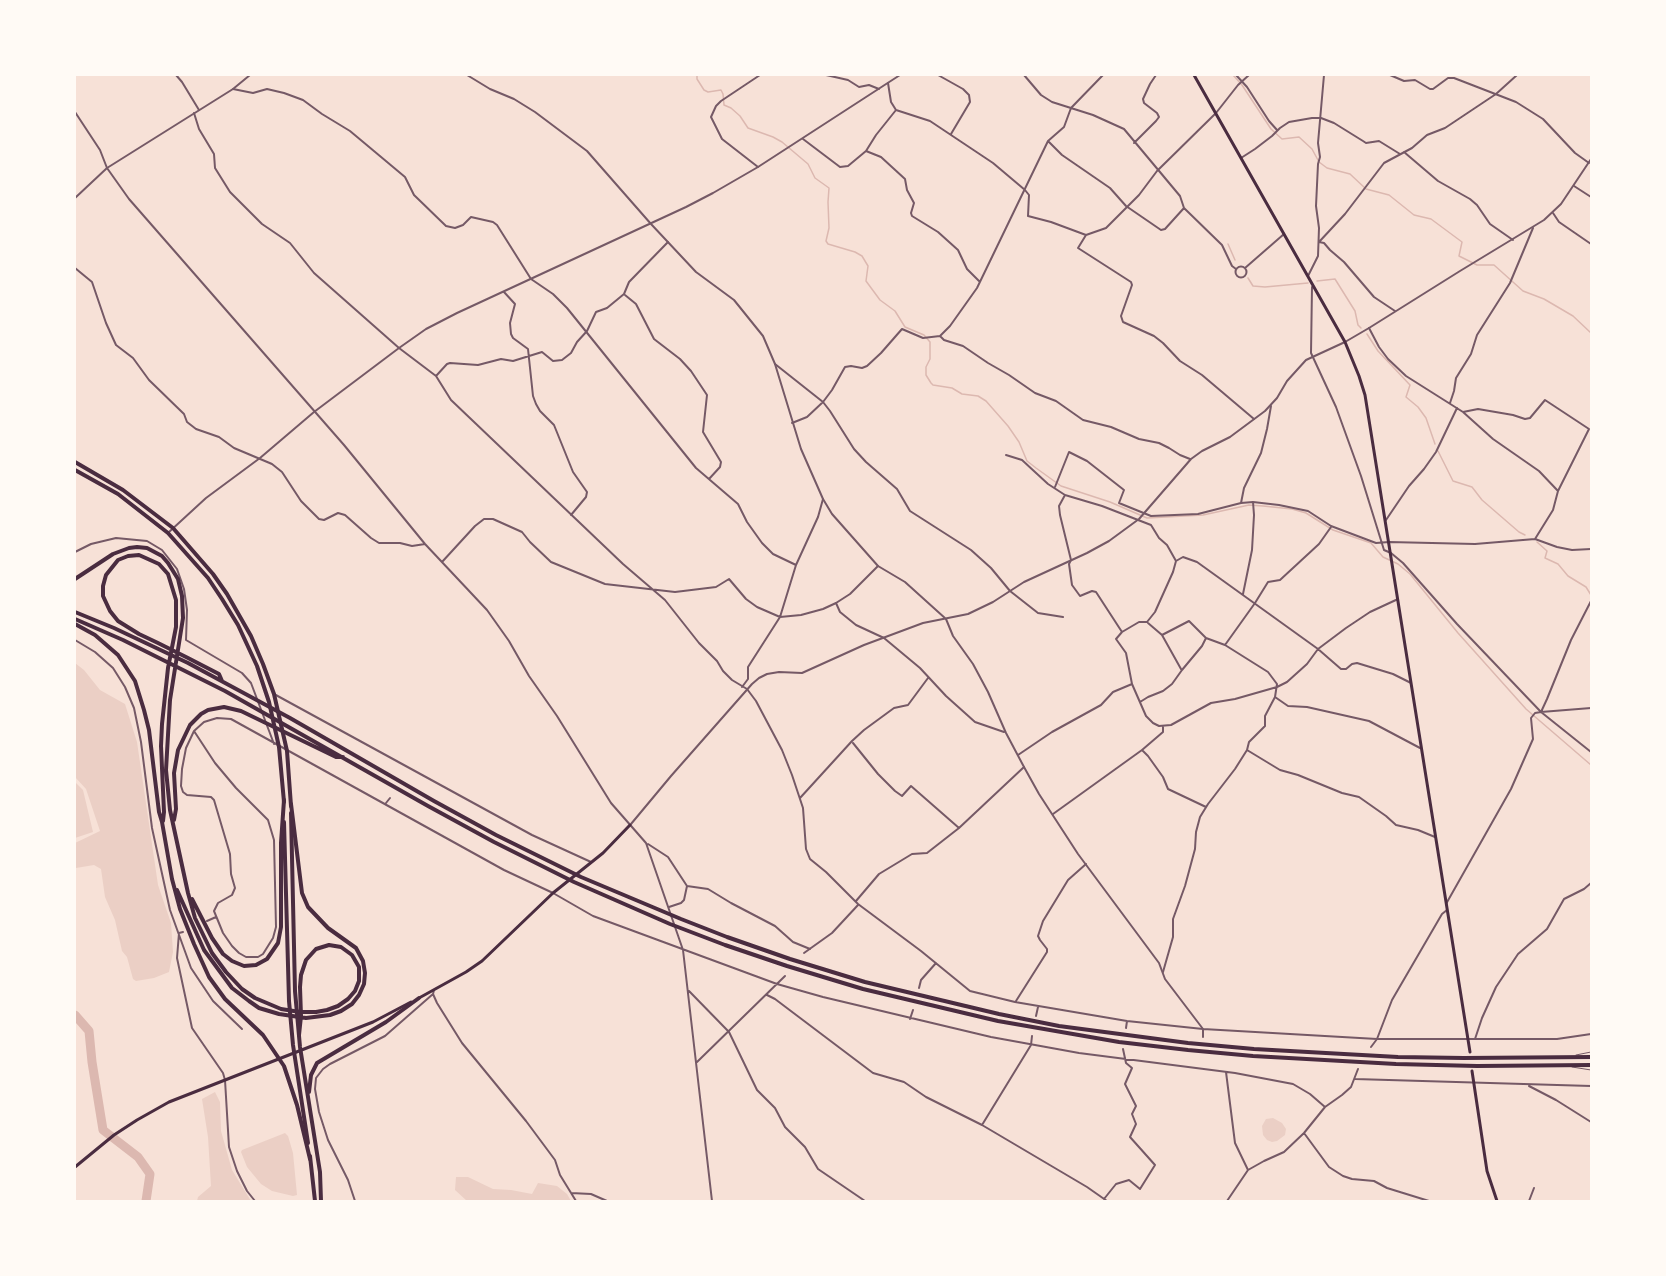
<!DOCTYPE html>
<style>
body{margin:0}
#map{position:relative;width:1666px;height:1276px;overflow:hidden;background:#f7e1d7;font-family:"Public Sans",sans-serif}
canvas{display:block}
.frame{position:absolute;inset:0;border:76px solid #fffaf5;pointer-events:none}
</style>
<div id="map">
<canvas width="1666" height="1276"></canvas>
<div class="frame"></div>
</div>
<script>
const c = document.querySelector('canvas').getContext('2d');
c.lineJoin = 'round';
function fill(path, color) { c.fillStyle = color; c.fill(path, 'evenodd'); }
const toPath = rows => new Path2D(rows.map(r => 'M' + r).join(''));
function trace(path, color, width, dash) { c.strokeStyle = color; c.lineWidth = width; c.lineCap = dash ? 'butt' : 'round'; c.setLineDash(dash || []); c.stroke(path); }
const green = toPath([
 [75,663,84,670,100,690,125,704,137,742,158,885,171,923,173,952,169,972,154,978,136,981,133,979,127,957,122,951,115,920,105,897,101,869,94,865,76,868,75,867,75,843,100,831,86,789,75,777],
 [75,782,83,790,93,832,75,838],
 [215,1092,220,1102,221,1131,232,1170,251,1201,197,1201,198,1197,211,1186,208,1137,202,1099],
 [1273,1118,1282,1123,1286,1129,1285,1135,1277,1141,1272,1142,1267,1140,1263,1135,1262,1126,1266,1119],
 [285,1133,288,1136,293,1153,297,1195,293,1196,272,1191,261,1184,247,1167,241,1152,242,1150],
 [456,1177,468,1177,493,1189,511,1190,532,1194,538,1183,557,1186,567,1194,571,1201,467,1201,455,1190]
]);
const stream = toPath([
 [697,75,697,79,704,90,708,92,721,90,723,94,724,105,731,108,740,116,748,128,773,137,782,142,808,164,815,178,829,188,828,202,829,228,826,241,828,244,855,252,862,256,868,266,866,281,880,300,895,311,905,327,924,335,930,342,930,359,926,367,926,375,931,383,933,385,952,388,962,394,978,396,986,401,1008,426,1019,442,1027,461,1036,468,1061,486,1110,502,1147,518,1203,515,1249,505,1263,506,1292,509,1306,513,1333,530,1371,543,1383,557,1398,564,1410,574,1458,633,1526,709,1591,765],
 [1233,75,1242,85,1271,129,1282,139,1299,137,1312,149,1319,162,1327,168,1350,174,1366,189,1389,195,1414,215,1431,219,1462,242,1459,256,1477,265,1494,265,1523,291,1544,299,1573,316,1591,333],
 [1228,244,1235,260],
 [1248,278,1253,286,1265,287,1308,283],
 [1317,281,1335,279,1355,311,1358,325,1361,328],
 [1367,334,1378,351,1410,385,1406,397,1418,407,1426,418,1435,444],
 [1438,451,1453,481,1472,487,1482,500,1519,532,1525,535],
 [1537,542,1547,551,1545,558,1558,564,1568,576,1586,587,1591,595]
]);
const river = toPath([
 [75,1015,89,1031,92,1062,103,1130,138,1157,150,1174,146,1201]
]);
const service = toPath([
 [1576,1055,1591,1052],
 [1572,1067,1591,1070]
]);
const minor = toPath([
 [176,75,182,82,199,110],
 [826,75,848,80,859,87,869,85,879,89],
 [938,75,963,89,969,95,970,102,951,134],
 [1024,75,1041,95,1052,102,1093,115,1124,129,1180,196,1184,208,1222,245,1232,266,1236,269],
 [1236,75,1247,87,1269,121,1277,130],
 [1390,75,1404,81,1415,80,1430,89,1433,89,1448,78,1454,78,1516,102,1543,119,1575,153,1589,163],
 [888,83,891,102,896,110,930,121,993,163,1025,190,1029,195,1028,216,1051,222,1086,235,1106,228,1139,195,1157,171,1216,113,1238,85,1249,75],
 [233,89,253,93,267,89,284,93,303,100,322,114,350,131,405,177,414,195,446,226,455,228,463,225,471,217,493,222,497,225,531,279,553,294,567,308,696,468,738,504,747,522,762,543,773,554,796,565],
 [75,112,100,150,107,168,129,199,344,445,425,544,487,610,509,641,529,676,557,716,611,803,646,843,683,950,712,1201],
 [194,113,199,129,214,154,215,168,230,192,262,224,290,243,314,273,399,348,436,376,451,400,623,564,665,600,699,643,717,661,723,671,732,680,747,689,756,701,782,750,792,775,803,808,806,849,810,859,826,872,858,904,921,951,970,991,1015,1002,1127,1021,1203,1029,1377,1039,1557,1039,1591,1034],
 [803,139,840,167,848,166,866,151,876,135,896,110],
 [1048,141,1062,155,1110,188,1126,206,1161,230,1165,229,1184,208],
 [1134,143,1156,121,1159,117,1157,113,1144,103,1143,99,1150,84,1156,75],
 [866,151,881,157,905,179,907,190,914,203,911,213,912,216,938,232,958,250,967,269,979,281],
 [1404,152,1438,181,1470,199,1477,205,1490,224,1513,240],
 [1241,158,1255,149,1272,136,1280,128,1289,122,1312,118,1321,118,1334,123,1363,141,1366,143,1379,141,1400,154],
 [758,167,722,139,711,117,716,106,721,101,760,75],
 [1574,186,1591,197],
 [1553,213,1559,222,1591,244],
 [1086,235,1078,248,1131,282,1132,285,1121,316,1123,322,1154,336,1163,343,1180,361,1202,375,1254,419],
 [1319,242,1345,214,1384,163,1412,148,1427,135,1445,128,1496,94,1517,75],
 [1319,242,1324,243,1330,250,1344,262,1374,297,1395,311],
 '1235.5 272a5.5 5.5 0 1 1 11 0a5.5 5.5 0 1 1-11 0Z',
 [75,268,92,282,106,323,116,345,133,358,149,380,184,414,187,422,196,429,219,437,234,448,272,464,282,472,301,501,319,519,324,520,338,513,345,515,371,538,379,543,400,543,412,546,425,544],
 [1245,268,1284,234],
 [1308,276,1318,256,1319,228,1316,206,1318,164,1320,157,1318,143,1324,75],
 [1312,287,1311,353,1336,407,1361,476,1384,550,1391,553,1403,563,1457,624,1541,712,1591,752],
 [504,292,515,304,510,323,511,334,513,338,528,349,533,396,536,404,540,411,554,425,573,472,587,492,586,497,571,515],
 [625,295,636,304,654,339,680,359,691,371,707,395,703,432,721,462,720,467,709,479],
 [1369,328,1379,347,1388,359,1406,376,1463,412,1493,439,1539,471,1558,491,1553,510,1535,539],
 [940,336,944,340,963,346,988,363,1009,375,1035,393,1056,401,1083,420,1111,427,1139,439,1159,443,1169,448,1180,455,1190,459],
 [775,364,823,402,830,411,854,449,866,462,897,489,910,511,971,550,991,568,1010,591,1038,613,1063,617],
 [436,376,447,364,450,363,478,365,501,359,513,361,542,352,553,361,562,360,571,353,577,342,587,331,596,312,607,308,624,294,629,282,668,242],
 [1450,403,1454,391,1456,378,1471,354,1477,335,1510,283,1533,228],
 [1463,412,1478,409,1513,415,1525,419,1530,418,1545,400,1589,429,1558,491],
 [792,423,807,417,823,402,832,390,845,367,851,366,862,368,867,366,881,353,902,329,923,338,940,336,950,326,977,288,1048,141,1064,127,1071,108,1103,75],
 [1006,455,1022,460,1048,484,1065,495,1102,506,1151,525,1159,538,1167,545,1176,561,1173,572,1155,612,1147,622,1139,622,1122,632,1116,639,1126,653,1132,684,1146,716,1153,723,1159,726,1171,725,1211,703,1235,699,1277,687,1287,682,1307,664,1318,649,1346,628,1370,612,1398,599],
 [1055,487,1069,452,1087,461,1124,490,1119,503,1151,516,1198,514,1241,503,1253,502,1279,505,1308,511,1331,526,1376,543,1389,542,1475,544,1535,539,1557,547,1572,550,1591,549],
 [1065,495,1059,506,1060,515,1071,560,1069,564,1072,585,1080,596,1092,591,1096,592,1122,632],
 [1241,503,1244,488,1261,453,1267,429,1271,406],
 [1386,520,1409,486,1424,469,1436,452,1457,408],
 [75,552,91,544,116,538,147,541,162,550,177,569,184,589,187,610,186,640,242,673,251,683,274,744],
 [1176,561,1183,557,1197,562,1318,649,1341,669,1346,669,1352,664,1357,663,1393,674,1411,683],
 [442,562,475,526,484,519,493,519,522,532,530,542,551,562,605,584,675,592,716,587,729,579,746,599,757,607,780,617,801,615,823,609,836,603,850,594,878,566],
 [1243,594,1252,550,1254,515,1253,502],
 [836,603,840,612,856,625,884,638,920,668,946,696,975,722,1004,732],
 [1148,623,1162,635,1189,621,1206,638,1225,645,1268,672,1277,684,1275,697,1265,716,1265,726,1249,742,1247,750,1235,769,1208,804,1200,817,1196,832,1195,849,1185,886,1173,919,1173,937,1163,972],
 [1162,635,1181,669],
 [75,640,95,652,113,668,125,687,134,708,141,742,152,828,170,910,191,968,213,1001,242,1029],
 [1225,645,1255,603,1268,582,1280,580,1319,544,1331,527],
 [742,687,748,679,748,667,780,617,796,565,818,517,823,499],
 [274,694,532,835,591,862],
 [1275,697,1288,706,1307,707,1369,721,1420,748],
 [1140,702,1148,697,1163,691,1172,684,1182,670,1202,646,1206,638],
 [1541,712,1547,699,1571,640,1591,601],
 [194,731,215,763,236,788,268,820,274,840,276,927,273,938,263,954,258,957,246,957,239,953,232,946,223,933,214,911,218,903,232,895,235,888,231,874,230,854,214,800,211,797,187,795,183,792,181,786,182,769,186,748,194,731,204,722,217,718,231,719,504,870,553,893,593,916,777,984,823,997,991,1037,1079,1053,1235,1073,1293,1084,1310,1094,1325,1107],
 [853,743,878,774,895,791,902,796,911,786,959,828],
 [1142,750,1148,756,1163,777,1168,789,1206,807],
 [1247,750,1280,770,1298,775,1342,793,1359,797,1386,816,1396,825,1418,830,1435,837],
 [1018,755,1052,732,1101,705,1113,692,1132,684],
 [800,798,852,741,864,730,894,708,908,705,928,678],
 [386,803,390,798],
 [1053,814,1142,750,1163,732,1163,727],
 [648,844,668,857,687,886,684,900,681,903,669,907],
 [687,886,708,889,731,903,775,926,793,942,810,949],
 [856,901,879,874,912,854,927,853,959,828,1024,767,1006,733,988,692,973,664,953,636,946,619],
 [1446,904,1511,789,1533,739,1531,718,1535,713,1541,712,1591,708],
 [207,921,216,917],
 [183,932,179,933,177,958,192,1028,223,1073,225,1080,229,1147,237,1171,247,1191,255,1201],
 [804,953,832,933,858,905],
 [919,988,921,980,936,963],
 [689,991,729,1032,757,1090,775,1108,785,1127,805,1147,818,1169,865,1201],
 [433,994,437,1003,462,1043,526,1121,555,1160,560,1175,576,1201],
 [767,995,775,999,873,1073,904,1082,926,1097,982,1125,1087,1187,1107,1201],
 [1016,1001,1047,952,1047,949,1040,940,1038,936,1043,921,1068,880,1086,864],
 [1036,1016,1038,1007],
 [910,1019,913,1010],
 [1126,1028,1127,1021],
 [1203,1029,1203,1037],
 [1475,1039,1482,1018,1496,987,1518,954,1547,929,1564,899,1584,889,1591,883],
 [1371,1047,1377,1039,1392,1000,1442,914,1447,910],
 [697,1062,785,976],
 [1226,1072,1235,1143,1248,1170],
 [1355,1079,1591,1086],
 [1529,1086,1556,1100,1591,1122],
 [982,1125,1031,1045,1032,1036],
 [1304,1133,1329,1167,1343,1176,1352,1179,1374,1181,1387,1188,1429,1201],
 [571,1193,591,1194,607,1201],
 [1104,1199,1116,1184,1129,1180,1140,1189,1155,1165,1130,1137,1136,1124,1132,1114,1136,1106,1125,1084,1132,1068,1126,1063,1123,1049],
 [355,1201,348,1180,328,1140,319,1112,315,1089,316,1078,323,1069,330,1064,385,1036,433,994,434,990],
 [1227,1201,1248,1170,1264,1161,1284,1152,1304,1133,1325,1107,1342,1095,1351,1087,1358,1069],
 [1529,1201,1534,1188]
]);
const tertiary = toPath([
 [467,75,490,89,514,99,535,112,587,151,651,224,696,272,734,300,763,336,775,364,801,449,823,499,832,514,878,566,905,582,946,619],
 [75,198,107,168,233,89,250,75],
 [169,532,206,498,260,458,314,412,399,348,426,329,457,313,686,207,713,193,758,167,900,75],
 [1024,767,1039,794,1078,854,1159,963,1165,979,1203,1029],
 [631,824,671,776,752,684,759,678,767,674,779,672,802,673,864,645,923,623,968,614,993,602,1024,582,1087,553,1109,541,1139,519,1191,459,1202,451,1230,437,1265,411,1277,398,1287,381,1306,360,1345,342,1369,328,1460,271,1544,220,1561,204,1591,159]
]);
const secondary = toPath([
 [1194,75,1345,342,1359,376,1365,395,1470,1052],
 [419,998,466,972,482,961,553,893,603,853,630,825],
 [1472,1071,1487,1171,1497,1201],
 [75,1167,114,1135,137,1120,169,1102,373,1022,411,1002]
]);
const trunk = toPath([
 [75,462,123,490,173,528,213,574,227,594,251,636,263,664,274,694,287,751,291,806],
 [75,470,118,494,168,533,208,578,222,599,238,625,257,666,269,702,279,747,284,802],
 [291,813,295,991,300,1047,320,1172,321,1201],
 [284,822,289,1001,293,1045,308,1143],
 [309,1092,311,1075,317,1063,386,1022,419,998],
 [310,1156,315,1201]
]);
const motorway = toPath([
 [75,579,113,554,129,548,137,547,147,548,162,556,168,563,178,579,182,596,183,618,170,700,166,770,170,810,188,893,195,918,212,953,226,972,242,989,255,998,281,1009,300,1012,316,1012,327,1010,338,1006,348,999,355,991,359,981,359,967,352,955,341,947,329,945,316,949,306,960,301,975,300,987,301,1016,299,1035],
 [75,612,114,628,188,663,290,718,434,801,496,835,581,877,681,919,727,937,790,959,865,982,999,1014,1059,1026,1188,1043,1254,1049,1398,1057,1464,1058,1591,1057],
 [75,619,123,640,225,691,428,806,494,842,574,882,670,924,725,945,787,966,863,989,998,1021,1119,1042,1188,1050,1253,1056,1396,1064,1477,1066,1591,1065],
 [75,624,95,635,118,655,135,681,144,710,149,730,159,812,162,822,172,879,180,909,194,944,209,977,225,999,263,1035,284,1066,297,1105,310,1159],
 [174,820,176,809,174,773,178,750,190,725,201,714,208,710,224,707,241,711,336,757,343,757],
 [163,821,164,812,161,746,162,724,168,668,176,627,176,600,168,574,159,564,139,555,128,556,118,560,106,575,103,586,103,596,110,611,118,621,139,634,158,643,188,658,219,674,222,681],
 [177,890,204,950,232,988,249,1001,259,1008,279,1014,306,1018,330,1015,341,1011,352,1004,359,995,364,984,365,973,363,961,356,948,328,928,308,907,302,893,291,804],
 [192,899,212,938,223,954,232,961,244,966,256,965,267,959,278,943,281,927,281,843,284,800]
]);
fill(green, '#ebcfc5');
trace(stream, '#dcb8b0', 1.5);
trace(river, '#dcb8b0', 9);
trace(service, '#755966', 1);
trace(minor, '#755966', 2);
trace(tertiary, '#755966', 2);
trace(secondary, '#4a2c40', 3);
trace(trunk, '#4a2c40', 4);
trace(motorway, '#4a2c40', 4);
</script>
